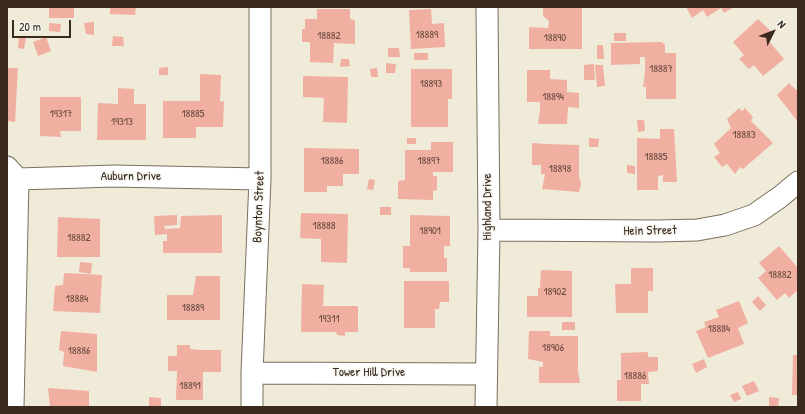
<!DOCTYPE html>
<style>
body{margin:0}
#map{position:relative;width:805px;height:414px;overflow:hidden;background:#efebd8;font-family:"Patrick Hand",sans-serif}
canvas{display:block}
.frame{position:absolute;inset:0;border:8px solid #3b2a1e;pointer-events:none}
.north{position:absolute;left:753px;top:12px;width:40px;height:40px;-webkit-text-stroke:3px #f6f6f2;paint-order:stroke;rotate:48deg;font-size:11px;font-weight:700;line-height:16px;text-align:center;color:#3b2a1e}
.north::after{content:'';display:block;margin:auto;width:14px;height:18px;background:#3b2a1e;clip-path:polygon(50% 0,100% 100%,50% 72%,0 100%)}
.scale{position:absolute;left:12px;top:20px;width:59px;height:18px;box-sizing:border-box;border:2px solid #3b2a1e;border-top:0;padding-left:5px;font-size:12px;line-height:14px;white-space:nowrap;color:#3b2a1e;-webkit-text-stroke:3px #f6f6f2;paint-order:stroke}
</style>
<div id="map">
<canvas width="805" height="414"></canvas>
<div class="frame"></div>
<div class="north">N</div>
<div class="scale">20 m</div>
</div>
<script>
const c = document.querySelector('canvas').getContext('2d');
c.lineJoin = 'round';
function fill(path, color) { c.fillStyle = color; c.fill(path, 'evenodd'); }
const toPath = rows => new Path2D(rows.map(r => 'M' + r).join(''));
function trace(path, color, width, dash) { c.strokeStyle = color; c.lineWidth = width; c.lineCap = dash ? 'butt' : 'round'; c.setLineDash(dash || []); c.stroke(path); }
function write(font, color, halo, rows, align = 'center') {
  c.font = font + ' "Patrick Hand",sans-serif'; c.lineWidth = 3; c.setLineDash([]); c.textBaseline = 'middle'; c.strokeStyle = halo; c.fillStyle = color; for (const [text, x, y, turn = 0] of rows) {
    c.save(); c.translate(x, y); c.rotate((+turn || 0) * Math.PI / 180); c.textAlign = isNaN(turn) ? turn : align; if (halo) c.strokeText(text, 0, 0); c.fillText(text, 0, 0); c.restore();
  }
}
const building = toPath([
 [49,7,74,7,74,18,49,18],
 [110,7,136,7,135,15,110,14],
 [545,7,582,7,582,49,529,49,529,27,548,28,549,21,543,16,543,9],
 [686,7,734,7,724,13,721,8,707,17,703,10,692,18],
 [317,9,350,9,350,19,355,20,355,44,334,43,333,63,310,62,310,42,302,42,302,29,305,29,305,19,317,19],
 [431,9,432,24,444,23,445,47,411,49,409,10],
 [758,19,774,34,768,40,784,59,763,76,754,65,749,69,739,59,744,55,733,42],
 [94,22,94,35,86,34,84,23],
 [49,23,61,24,60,32,49,31],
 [614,33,626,33,626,41,614,41],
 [113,36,123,37,124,46,112,46],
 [19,37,26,38,24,49,18,48],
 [46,37,51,51,38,56,33,42],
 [662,42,665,45,665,53,676,53,676,99,646,99,646,87,643,87,645,72,645,57,640,57,640,64,611,65,611,43],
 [597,45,603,45,604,59,597,59],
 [388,48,399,48,400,57,388,57],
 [414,53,428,53,428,60,414,60],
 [341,59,349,59,350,66,340,67],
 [386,63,396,64,395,73,386,73],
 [594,64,595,80,584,80,584,65],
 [595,65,603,65,605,86,597,87],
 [168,67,168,75,159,75,159,68],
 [7,68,18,68,15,122,7,121],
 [377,68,378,77,371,77,370,69],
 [411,69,452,69,452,99,448,99,448,127,411,127],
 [527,70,550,70,550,79,567,80,567,92,579,93,579,108,568,107,567,124,538,124,540,109,540,102,527,102],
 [200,74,221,75,220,102,224,101,223,127,196,127,196,138,163,138,163,101,200,101],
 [303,76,348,77,347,123,323,122,324,98,303,97],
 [789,83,796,90,798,88,798,122,777,95],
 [118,88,134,89,134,104,146,104,146,140,97,140,98,103,118,104],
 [40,97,81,97,81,131,60,131,61,137,40,136],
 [739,108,742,111,745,108,753,117,751,121,773,143,743,169,740,167,735,174,727,164,722,167,714,157,720,153,714,144,731,128,727,119],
 [637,120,644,120,645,131,638,132],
 [660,129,674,129,677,182,663,182,663,175,658,176,658,190,637,190,637,138,660,139],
 [407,138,416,138,416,144,407,144],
 [589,138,599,139,598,147,589,147],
 [431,142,453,142,453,172,433,172,433,176,437,176,437,190,433,191,433,200,398,199,398,181,405,180,405,150,431,150],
 [532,143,546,144,579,145,579,177,581,183,579,192,542,189,545,174,541,174,541,165,532,165],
 [304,148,359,149,359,174,343,174,343,186,327,186,327,192,304,192],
 [627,165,635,166,635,174,627,173],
 [369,179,375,180,373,190,367,189],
 [380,207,391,207,391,215,380,215],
 [301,213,348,214,347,263,321,262,321,239,300,238],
 [177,215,177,225,164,226,165,229,180,228,181,216,222,215,222,253,163,253,163,241,167,241,167,234,155,235,154,216],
 [410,215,450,216,450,246,444,246,444,258,447,258,447,272,410,272,410,268,403,268,403,246,410,246],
 [58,217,100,219,100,257,57,257],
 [779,246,798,268,798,283,796,285,798,288,798,290,789,298,785,293,777,300,758,278,766,271,759,263],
 [80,262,92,263,91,274,79,272],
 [631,268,653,268,653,291,648,291,648,313,616,313,615,284,631,284],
 [541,270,572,271,572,317,527,317,527,296,538,296,538,288,540,288],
 [64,273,102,275,100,313,53,311,55,286,63,285],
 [196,276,220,276,220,320,167,320,167,295,193,295],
 [404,281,449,281,449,302,440,302,439,309,435,309,435,328,404,328],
 [302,284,324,285,323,306,358,306,358,332,345,332,345,336,337,335,336,332,301,332],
 [758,296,766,305,760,311,752,302],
 [739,301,748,323,738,328,744,344,708,358,696,331,706,327,704,322,719,317,716,310],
 [562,322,575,322,575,330,562,330],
 [61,331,97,334,97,372,63,366,64,352,59,350],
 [529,331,550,331,550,336,578,336,578,371,580,383,539,383,539,367,543,367,543,362,528,359],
 [177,345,190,345,190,349,202,350,221,350,221,372,203,372,203,400,176,400,177,371,168,371,168,356,177,356],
 [648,352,648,357,658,357,658,371,648,372,649,384,641,384,641,401,617,401,617,380,621,380,621,353],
 [793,355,798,355,798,395,792,395],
 [704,359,707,367,696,373,692,364],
 [754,381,759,391,747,396,742,386],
 [48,388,89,391,89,407,50,407],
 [738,392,741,399,734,402,730,395],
 [149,397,161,398,161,407,149,407],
 [769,397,779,398,778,407,769,407]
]);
const minor = toPath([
 [7,167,18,179,114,176,260,179],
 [489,230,658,231,697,230,725,225,754,215,780,197,798,182],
 [252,373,486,374],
 [13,407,18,179],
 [252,407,252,373,260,179,260,7],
 [486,407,489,230,487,7]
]);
const numberNames = [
 ["18889",427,35],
 ["18882",329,36],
 ["18890",555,38],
 ["18887",661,69],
 ["18893",431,84],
 ["18894",553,97],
 ["19317",61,114],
 ["18885",193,114],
 ["19313",122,122],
 ["18883",744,135],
 ["18885",656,157],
 ["18886",332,161],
 ["18897",429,161],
 ["18898",560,169],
 ["18888",324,226],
 ["18901",430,231],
 ["18882",79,238],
 ["18882",780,275],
 ["18902",555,292],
 ["18884",77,299],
 ["18889",193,308],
 ["19311",329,319],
 ["18884",719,329],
 ["18906",553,348],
 ["18886",79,351],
 ["18886",635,376],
 ["18891",190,386]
];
const streetNames = [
 ["Auburn Drive",131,177],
 ["Boynton Street",259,207,-88],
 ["Highland Drive",488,207,-90],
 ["Hein Street",650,231,-1],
 ["Tower Hill Drive",369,373]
];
fill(building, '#f1afa2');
trace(minor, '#7a6e5f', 23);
trace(minor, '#fff', 21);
write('11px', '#684b3f', null, numberNames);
write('13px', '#3b2a1e', '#f6f6f2', streetNames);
</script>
